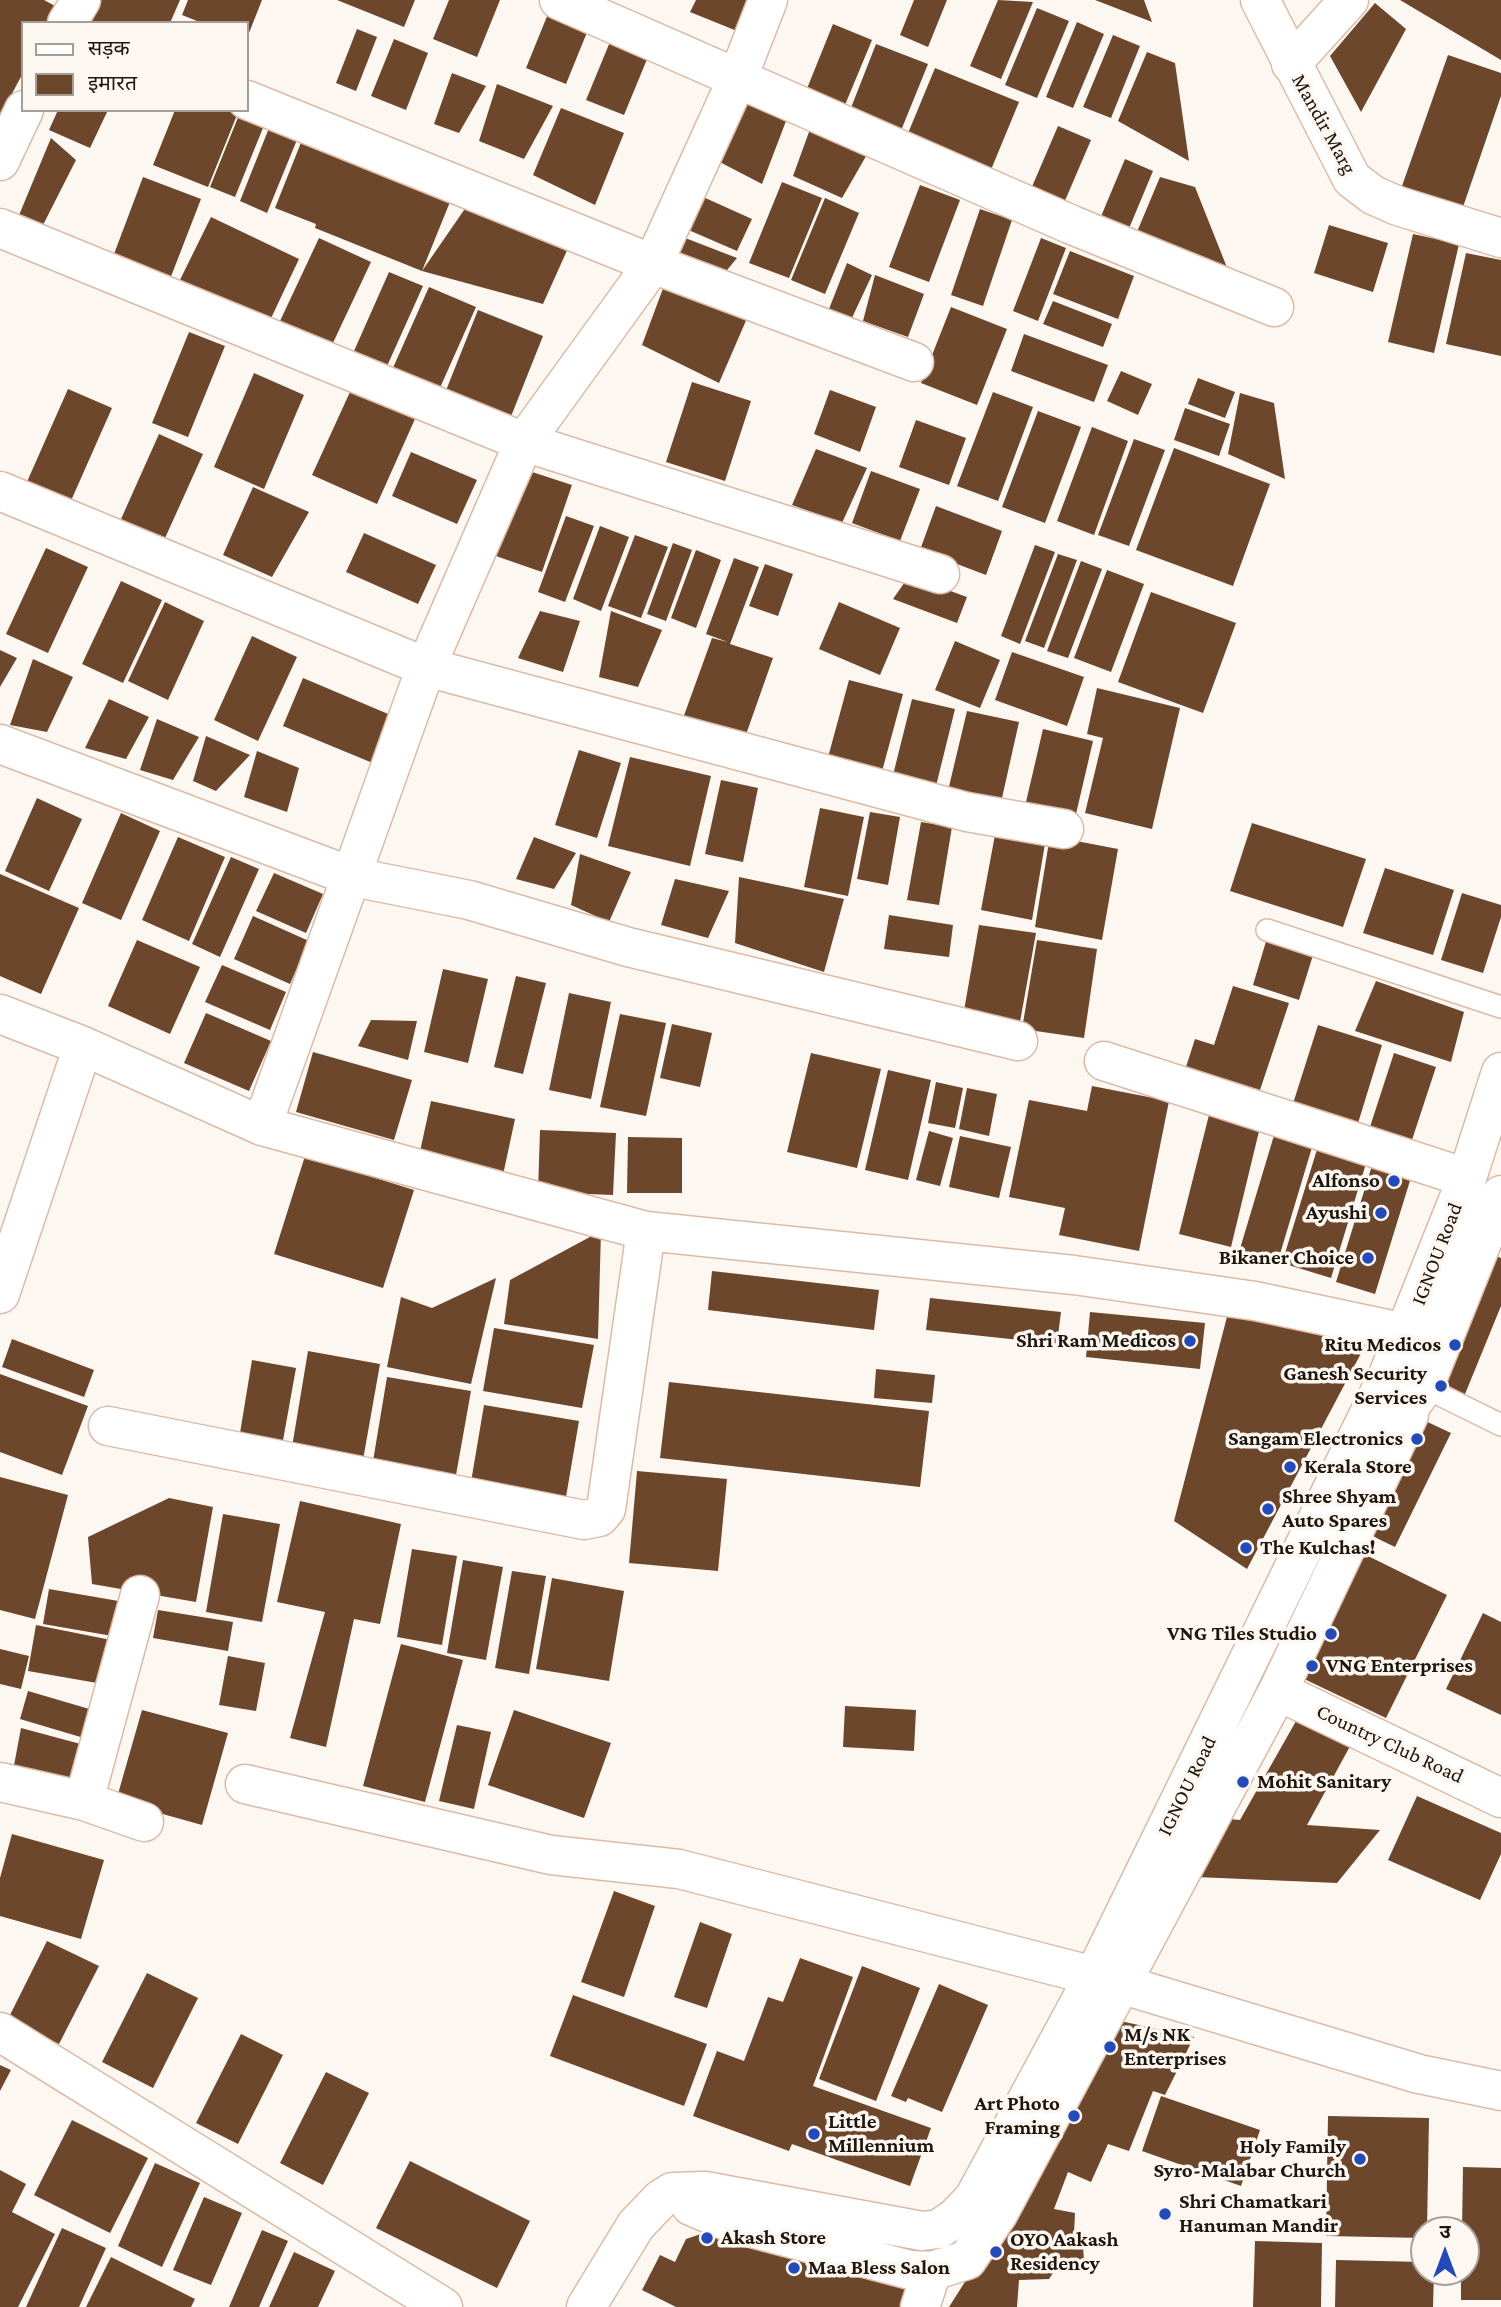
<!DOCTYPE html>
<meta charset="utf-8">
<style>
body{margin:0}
#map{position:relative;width:1501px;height:2307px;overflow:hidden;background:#fdf7f2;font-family:"Crimson Pro","Noto Sans Devanagari",serif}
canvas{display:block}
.legend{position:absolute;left:21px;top:21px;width:228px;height:91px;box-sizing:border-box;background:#fdf7f2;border:2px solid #a59d96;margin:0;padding:9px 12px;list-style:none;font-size:21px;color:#20150d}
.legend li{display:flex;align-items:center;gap:14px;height:35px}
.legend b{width:35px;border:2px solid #a59d96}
.north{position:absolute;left:1410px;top:2216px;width:70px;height:70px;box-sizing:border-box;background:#fdf7f2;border:2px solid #a59d96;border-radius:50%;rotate:0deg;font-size:19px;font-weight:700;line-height:28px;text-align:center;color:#20150d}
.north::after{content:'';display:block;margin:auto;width:24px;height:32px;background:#2449b8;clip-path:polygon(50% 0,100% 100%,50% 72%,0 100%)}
</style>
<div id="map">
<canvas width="1501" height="2307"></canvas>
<ul class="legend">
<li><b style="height:9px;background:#fff"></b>सड़क</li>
<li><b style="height:19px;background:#6c472c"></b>इमारत</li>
</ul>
<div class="north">उ</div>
</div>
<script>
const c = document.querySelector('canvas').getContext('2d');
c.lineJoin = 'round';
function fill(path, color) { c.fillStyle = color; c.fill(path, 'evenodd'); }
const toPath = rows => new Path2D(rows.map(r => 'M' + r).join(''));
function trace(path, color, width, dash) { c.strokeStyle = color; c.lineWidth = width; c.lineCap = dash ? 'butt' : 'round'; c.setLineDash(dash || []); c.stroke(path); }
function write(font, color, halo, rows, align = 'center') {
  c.font = font + ' "Crimson Pro",serif'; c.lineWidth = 7; c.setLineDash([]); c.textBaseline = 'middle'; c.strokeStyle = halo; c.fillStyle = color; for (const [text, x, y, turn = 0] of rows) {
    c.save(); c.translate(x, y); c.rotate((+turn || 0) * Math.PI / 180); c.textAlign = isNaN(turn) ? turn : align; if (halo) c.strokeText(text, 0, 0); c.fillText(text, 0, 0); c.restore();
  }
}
const building = toPath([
 [0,0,44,0,57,7,48,23,23,23,23,73,0,116],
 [97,0,180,0,170,23,93,23,88,20],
 [188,0,262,0,247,38,247,23,202,23,182,15],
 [337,0,415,0,404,27],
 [449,0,500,0,477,57,433,39],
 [696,0,756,0,742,33,690,12],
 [914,0,947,0,928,47,900,35],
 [998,0,1033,2,1001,79,970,66],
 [1095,0,1144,0,1152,22],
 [1400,0,1501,0,1501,60],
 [1375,3,1406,29,1361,112,1330,56],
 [1037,8,1069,21,1037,98,1005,85],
 [550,9,590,25,566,84,526,68],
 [1077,22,1104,34,1073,108,1046,97],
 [833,24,872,40,840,117,802,101],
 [357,29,377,37,356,91,336,83],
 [1113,35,1140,46,1111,118,1083,107],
 [612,37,650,52,624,115,586,100],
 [394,39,428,53,406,110,371,96],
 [876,44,928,64,898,138,847,118],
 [1147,52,1175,63,1189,161,1118,121],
 [1448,55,1501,73,1501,96,1463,207,1402,186],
 [935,68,1019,102,988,177,904,143],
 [452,73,486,86,459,133,434,124],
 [497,84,553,106,524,159,479,141],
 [737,96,791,108,762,184,712,158],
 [561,108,624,133,595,205,533,175],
 [58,110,108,110,90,148,49,130],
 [175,110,239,110,208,187,153,165],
 [241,110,267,118,235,197,210,187],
 [273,118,301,130,267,213,240,201],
 [813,121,873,144,842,198,793,176],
 [1058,126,1091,140,1061,210,1028,196],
 [304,135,452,197,422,271,315,228,316,224,275,208],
 [51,138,76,160,42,227,17,220],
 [1125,159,1153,171,1125,238,1097,226],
 [143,177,201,199,165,292,108,270],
 [1160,177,1195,187,1228,270,1134,239],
 [782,182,822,198,789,278,749,263],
 [920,185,960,200,929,282,889,267],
 [692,192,752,219,737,251,677,225],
 [473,197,569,246,543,304,422,271],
 [825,198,859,213,825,294,791,280],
 [980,209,1012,220,983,306,951,295],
 [211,217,299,259,265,331,176,288],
 [1329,225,1388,243,1373,292,1314,273],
 [1413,234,1459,244,1434,353,1388,342],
 [680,236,737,258,723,275,665,259],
 [319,238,371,262,332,345,280,321],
 [1041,238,1066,248,1038,321,1013,311],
 [1070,251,1134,276,1118,319,1053,294],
 [1466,253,1501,260,1501,356,1446,344],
 [847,263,872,275,851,320,829,309],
 [389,272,423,286,383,375,350,360],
 [875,275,924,294,908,337,863,321],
 [665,283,748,316,719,383,642,345],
 [429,287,476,307,439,390,392,370],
 [1053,301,1112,324,1103,347,1043,324],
 [951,307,1007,329,977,405,921,383],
 [478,310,543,336,508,424,443,398],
 [189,332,225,346,188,437,152,423],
 [1024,334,1108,365,1094,402,1011,371],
 [1121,371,1152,384,1138,415,1107,401],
 [254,373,304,395,264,489,214,467],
 [1198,378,1235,392,1225,418,1188,404],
 [355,381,419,410,377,504,312,475],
 [692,382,751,401,725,481,666,462],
 [68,389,112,408,70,503,26,484],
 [830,390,876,407,860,452,814,434],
 [993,392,1033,407,998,501,957,486],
 [1240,393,1274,403,1285,479,1228,454],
 [1185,408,1230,424,1219,456,1174,440],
 [1038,411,1081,427,1045,523,1002,507],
 [916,420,966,438,949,485,899,467],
 [1092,427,1128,441,1094,535,1057,521],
 [159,434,203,454,161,547,117,528],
 [1134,439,1165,450,1129,546,1098,535],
 [1174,448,1270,484,1233,586,1136,550],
 [816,449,867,468,842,523,792,505],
 [411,452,477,480,457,524,392,496],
 [523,469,572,485,542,572,493,555],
 [871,471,920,489,900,541,852,523],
 [253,487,309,512,272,577,223,555],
 [936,506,1002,531,986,575,920,550],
 [566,516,594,526,565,602,538,592],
 [600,526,629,537,601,611,573,599],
 [364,533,436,565,418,604,346,572],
 [635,535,668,547,641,618,608,606],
 [673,543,692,550,666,621,647,614],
 [1035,545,1055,552,1020,644,1001,636],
 [46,548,88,567,48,653,6,634],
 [696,550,721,560,696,628,671,618],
 [1058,554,1077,560,1044,648,1025,641],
 [734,558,759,567,730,644,773,658,743,743,682,721,712,638,728,642,706,634],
 [1081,561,1102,569,1068,658,1047,651],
 [765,564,793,574,778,616,749,606],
 [1107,570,1144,584,1111,672,1074,658],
 [909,576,967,597,957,623,893,599],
 [121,581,162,600,123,683,82,664],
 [1151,592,1236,623,1203,713,1118,682],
 [165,602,204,621,168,700,128,681],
 [839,602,900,628,880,675,819,649],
 [540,611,580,621,563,672,518,658],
 [611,611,662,630,638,687,599,677],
 [252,636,297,657,258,741,214,720],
 [955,641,1000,660,980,708,935,690],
 [0,650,17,658,0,687],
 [1012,652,1084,677,1067,726,995,700],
 [33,659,73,677,47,732,10,725],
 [303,678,400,719,380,766,283,726],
 [849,680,903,694,881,775,827,761],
 [1097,688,1180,708,1152,829,1085,813,1103,738,1087,734],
 [109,699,149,717,126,759,85,748],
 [912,699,955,709,936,786,893,775],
 [967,711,1019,722,1000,807,947,795],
 [157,719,199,737,173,780,140,770],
 [1043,729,1093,741,1076,814,1026,802],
 [206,736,250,755,216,791,193,781],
 [579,750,621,763,597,838,555,825],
 [257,751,299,768,287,812,244,797],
 [630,757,711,776,690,866,608,846],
 [721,780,758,788,743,862,705,854],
 [37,798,82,819,49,891,5,871],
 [820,808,864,817,848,896,804,887],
 [870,812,900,817,888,885,857,879],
 [121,813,160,831,121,920,82,903],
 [921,822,952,827,939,905,907,900],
 [1252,823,1366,859,1343,927,1230,891],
 [997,824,1047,832,1032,920,981,910],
 [1050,836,1118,849,1102,940,1035,927],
 [178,837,225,857,189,941,142,920],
 [534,837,576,853,554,889,516,879],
 [580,854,631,872,609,922,571,905],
 [231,857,259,869,220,957,192,944],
 [1385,868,1454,890,1433,955,1363,933],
 [274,873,323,894,306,933,256,911],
 [0,874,79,908,41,994,0,976],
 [739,877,844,899,824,972,735,943],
 [675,879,729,891,708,938,661,925],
 [1462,893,1501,905,1501,917,1483,973,1441,960],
 [889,915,953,925,949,957,884,949],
 [253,916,309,941,290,984,234,959],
 [979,925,1036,933,1018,1033,962,1022],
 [1267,938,1314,952,1299,1000,1253,985],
 [137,940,200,967,170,1034,108,1006],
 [1037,940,1097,949,1084,1038,1022,1029],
 [222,965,286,992,270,1030,205,1002],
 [443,969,488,979,468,1063,424,1052],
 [516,976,546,983,523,1074,494,1067],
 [1376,981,1464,1012,1451,1062,1355,1031],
 [1233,986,1289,1003,1260,1090,1186,1067,1195,1039,1214,1045],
 [569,993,611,1002,591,1099,549,1090],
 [206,1013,271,1041,249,1091,184,1063],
 [620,1014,666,1023,646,1116,600,1107],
 [371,1020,417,1021,408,1060,358,1046],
 [672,1024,712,1033,700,1087,660,1078],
 [1318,1025,1382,1045,1355,1133,1290,1113],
 [313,1052,412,1080,394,1140,296,1112],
 [811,1053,881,1069,857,1168,787,1152],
 [1394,1053,1436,1067,1410,1146,1368,1133],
 [888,1070,931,1080,908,1180,865,1170],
 [936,1082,963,1088,955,1128,928,1123],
 [1092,1086,1169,1101,1139,1251,1059,1235,1065,1208,1009,1197,1029,1100,1087,1111],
 [967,1088,997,1094,989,1136,959,1129],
 [431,1101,515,1119,503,1175,419,1156],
 [1210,1111,1261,1123,1231,1247,1179,1234],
 [540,1130,616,1133,613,1195,538,1192],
 [929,1131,953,1138,940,1186,916,1180],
 [1275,1132,1313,1144,1277,1264,1239,1252],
 [960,1136,1011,1147,999,1198,949,1187],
 [628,1137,682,1138,682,1193,627,1193],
 [1319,1143,1368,1157,1331,1278,1282,1263],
 [305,1156,414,1190,383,1288,274,1254],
 [1374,1159,1413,1171,1375,1294,1336,1282],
 [601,1231,598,1339,504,1324,510,1280],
 [1487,1252,1501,1258,1501,1306,1463,1399,1434,1386],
 [712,1271,879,1290,874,1330,708,1310],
 [496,1278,471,1384,387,1367,401,1297,432,1308],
 [930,1298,1061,1312,1057,1344,926,1330],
 [1229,1309,1367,1342,1247,1569,1174,1521],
 [1090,1312,1205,1323,1200,1369,1086,1357],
 [494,1328,594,1345,582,1408,483,1391],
 [12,1339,94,1370,84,1397,2,1367],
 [308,1351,380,1364,363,1460,292,1447],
 [252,1360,296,1368,282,1446,239,1439],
 [876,1369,935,1375,932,1403,874,1398],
 [0,1374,88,1406,62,1475,0,1452],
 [387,1377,471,1391,456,1475,373,1461],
 [669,1382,929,1411,920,1487,660,1458],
 [484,1405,579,1421,566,1497,471,1482],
 [1419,1418,1451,1433,1395,1547,1362,1531],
 [637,1471,727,1479,718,1571,629,1563],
 [0,1477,68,1495,35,1619,0,1610],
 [169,1498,213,1507,196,1602,92,1584,88,1537],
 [300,1501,401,1524,380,1624,354,1619,326,1747,290,1738,325,1612,277,1602],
 [223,1514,280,1524,262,1622,206,1612],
 [412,1549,457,1556,442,1645,397,1637],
 [1362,1553,1447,1595,1386,1718,1300,1677],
 [463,1560,503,1567,486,1660,447,1653],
 [512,1571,546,1576,529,1674,495,1668],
 [552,1578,624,1591,609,1681,536,1669],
 [49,1589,130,1603,124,1638,43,1624],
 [158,1610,233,1622,228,1651,153,1638],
 [1483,1613,1501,1622,1501,1715,1446,1689],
 [36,1625,111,1640,103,1684,28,1671],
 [401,1644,463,1660,425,1802,363,1786],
 [0,1649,29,1656,21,1689,0,1684],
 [228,1656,265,1663,256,1711,219,1705],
 [28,1691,103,1713,94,1741,20,1719],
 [845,1706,916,1710,914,1751,843,1747],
 [142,1710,228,1733,202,1825,116,1801],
 [514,1710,611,1743,584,1818,488,1785],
 [1300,1714,1354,1739,1307,1825,1380,1830,1337,1883,1196,1877,1229,1819,1240,1820],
 [457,1725,491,1732,474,1809,439,1801],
 [21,1728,88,1746,76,1791,12,1776],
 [1417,1796,1501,1833,1501,1854,1480,1900,1388,1860],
 [12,1834,104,1860,81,1939,0,1916,0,1878],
 [614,1891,655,1906,624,1997,581,1982],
 [700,1922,732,1934,707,2008,674,1997],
 [47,1941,99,1966,59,2044,8,2019],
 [800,1958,853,1977,813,2086,931,2128,910,2186,792,2144,789,2151,693,2116,717,2051,744,2061,768,1997,783,2002],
 [862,1966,920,1988,876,2101,819,2079],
 [147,1973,198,1998,153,2088,102,2062],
 [939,1984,988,2005,942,2112,908,2098,906,2102,891,2096],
 [573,1995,707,2044,684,2106,550,2056],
 [1111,2019,1194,2037,1165,2095,1153,2091,1129,2151,1108,2144,1091,2182,1068,2172,1054,2209,1075,2213,1074,2234,1082,2234,1084,2260,1061,2261,1049,2279,1019,2280,1017,2307,949,2307,982,2255],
 [241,2034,283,2055,238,2144,196,2123],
 [0,2065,11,2070,0,2091],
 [326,2072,369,2093,323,2185,280,2163],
 [1161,2096,1260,2130,1241,2186,1142,2151],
 [1328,2116,1429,2118,1427,2230,1424,2230,1424,2238,1326,2236],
 [72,2120,148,2158,110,2233,34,2195],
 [410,2161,530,2221,497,2288,376,2228],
 [155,2163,200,2183,162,2267,118,2246],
 [1463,2167,1501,2168,1501,2300,1461,2300,1461,2272,1466,2272,1466,2230,1462,2230],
 [0,2170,26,2184,12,2212,55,2234,18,2307,0,2307],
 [204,2197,242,2213,211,2285,173,2270],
 [62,2228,106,2248,79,2307,26,2307],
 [262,2230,288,2241,259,2307,229,2307],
 [707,2232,915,2285,905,2307,676,2307,642,2290,660,2255,675,2262,686,2239],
 [1255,2241,1322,2243,1321,2307,1253,2307],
 [294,2252,335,2271,318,2307,269,2307],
 [111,2257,195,2299,191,2307,86,2307],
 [1336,2260,1424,2262,1424,2272,1434,2272,1433,2307,1335,2307]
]);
const lane = toPath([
 [1267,930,1501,1007],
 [1424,1387,1501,1425]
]);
const street = toPath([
 [559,0,1072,225,1274,307],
 [1260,0,1352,179,1373,195,1398,206,1501,238],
 [67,23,81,0],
 [1291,64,1349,0],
 [247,100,653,264,914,362],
 [0,161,24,110],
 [0,228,524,442,940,574],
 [0,491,426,667,967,812,1064,829],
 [0,744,353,877,469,900,628,947,1018,1041],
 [0,1014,83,1046,262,1126,646,1231,1074,1275,1255,1301,1406,1333],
 [1104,1061,1467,1178],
 [262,1126,426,667,524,442,653,264,738,77,768,0],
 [0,1294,83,1046],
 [108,1426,584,1520,599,1517,606,1509,646,1231],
 [0,1782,84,1801,144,1822],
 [245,1784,551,1855,679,1869,1094,1976,1419,2074,1501,2091],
 [84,1801,140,1595],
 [0,2032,443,2307],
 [920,2307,932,2271]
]);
const secondary = toPath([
 [1278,1691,1501,1798],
 [691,2206,729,2222,910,2270,932,2271,967,2260,998,2214,1278,1691,1409,1415,1409,1408,1424,1387,1501,1195],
 [586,2307,636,2225,661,2199,672,2192,705,2191,922,2231,939,2229,955,2218,974,2198,1094,1976,1388,1375,1467,1178,1501,1072]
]);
const markers = [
 [1394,1181,7,"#2449b8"],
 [1381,1213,7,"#2449b8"],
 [1368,1258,7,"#2449b8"],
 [1190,1341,7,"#2449b8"],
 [1455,1345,7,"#2449b8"],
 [1441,1386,7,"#2449b8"],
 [1417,1439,7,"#2449b8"],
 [1290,1467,7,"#2449b8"],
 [1268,1509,7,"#2449b8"],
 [1246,1548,7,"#2449b8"],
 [1331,1634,7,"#2449b8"],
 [1312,1666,7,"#2449b8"],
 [1243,1782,7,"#2449b8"],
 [1110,2047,7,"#2449b8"],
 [1074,2116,7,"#2449b8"],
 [814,2134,7,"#2449b8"],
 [1360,2159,7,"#2449b8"],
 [1165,2214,7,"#2449b8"],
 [707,2238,7,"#2449b8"],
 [996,2252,7,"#2449b8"],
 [794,2268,7,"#2449b8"]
];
const streetNames = [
 ["Mandir Marg",1324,124,61],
 ["IGNOU Road",1437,1254,-69],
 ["Country Club Road",1390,1744,25],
 ["IGNOU Road",1187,1786,-64]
];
const poiNames = [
 ["Alfonso",1380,1181,"right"],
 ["Ayushi",1367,1213,"right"],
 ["Bikaner Choice",1354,1258,"right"],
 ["Shri Ram Medicos",1176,1341,"right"],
 ["Ritu Medicos",1441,1345,"right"],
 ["Ganesh Security",1427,1374,"right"],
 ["Services",1427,1398,"right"],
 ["Sangam Electronics",1403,1439,"right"],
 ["Kerala Store",1304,1467],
 ["Shree Shyam",1282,1497],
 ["Auto Spares",1282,1521],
 ["The Kulchas!",1260,1548],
 ["VNG Tiles Studio",1317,1634,"right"],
 ["VNG Enterprises",1326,1666],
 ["Mohit Sanitary",1257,1782],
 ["M/s NK",1124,2035],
 ["Enterprises",1124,2059],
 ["Art Photo",1060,2104,"right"],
 ["Framing",1060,2128,"right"],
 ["Little",828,2122],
 ["Millennium",828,2146],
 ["Holy Family",1346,2147,"right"],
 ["Syro-Malabar Church",1346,2171,"right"],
 ["Shri Chamatkari",1179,2202],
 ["Hanuman Mandir",1179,2226],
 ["Akash Store",721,2238],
 ["OYO Aakash",1010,2240],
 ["Residency",1010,2264],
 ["Maa Bless Salon",808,2268]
];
fill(building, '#6c472c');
trace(lane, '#dcbba6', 24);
trace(street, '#dcbba6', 41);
trace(secondary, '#dcbba6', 41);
trace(lane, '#fff', 21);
trace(street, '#fff', 38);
trace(secondary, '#fff', 38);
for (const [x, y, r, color] of markers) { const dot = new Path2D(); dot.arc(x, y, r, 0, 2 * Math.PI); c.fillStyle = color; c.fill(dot); trace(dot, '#fdf7f2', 2.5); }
write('21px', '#20150d', '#fdf7f2', streetNames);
write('bold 21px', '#20150d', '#fdf7f2', poiNames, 'left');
</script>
